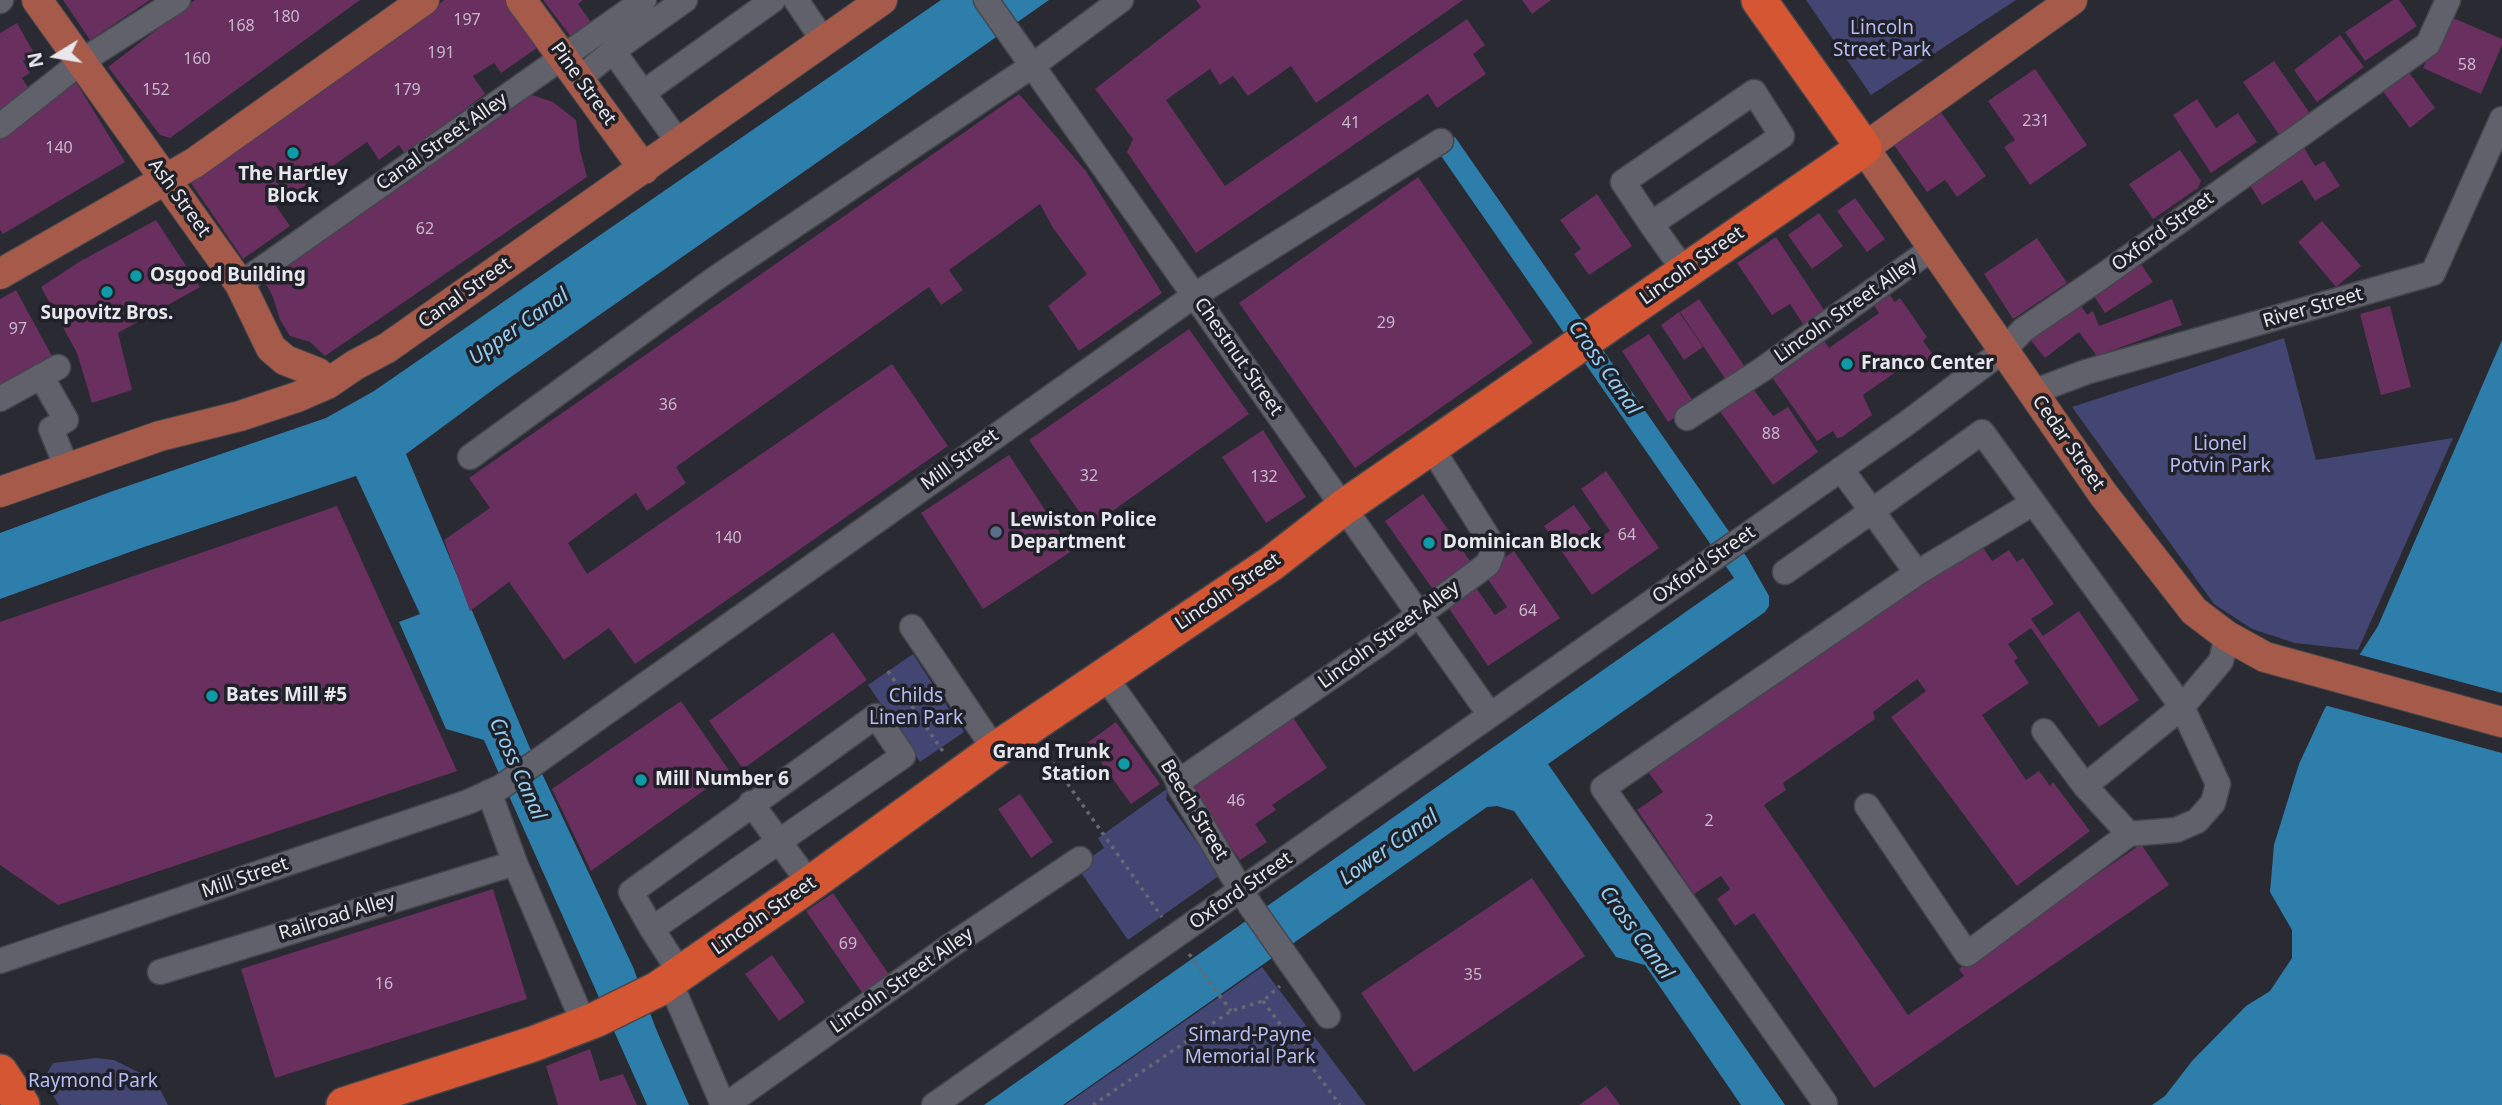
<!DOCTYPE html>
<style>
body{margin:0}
#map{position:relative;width:2502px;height:1105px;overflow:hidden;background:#292a32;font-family:"Noto Sans",sans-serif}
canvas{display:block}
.north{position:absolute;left:21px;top:21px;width:70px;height:70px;-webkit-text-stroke:5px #202128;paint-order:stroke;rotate:259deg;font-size:19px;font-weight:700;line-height:28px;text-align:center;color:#e7e7ed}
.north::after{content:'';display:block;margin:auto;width:24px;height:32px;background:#e7e7ed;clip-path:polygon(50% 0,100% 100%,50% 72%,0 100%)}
</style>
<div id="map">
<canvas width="2502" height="1105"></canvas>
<div class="north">N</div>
</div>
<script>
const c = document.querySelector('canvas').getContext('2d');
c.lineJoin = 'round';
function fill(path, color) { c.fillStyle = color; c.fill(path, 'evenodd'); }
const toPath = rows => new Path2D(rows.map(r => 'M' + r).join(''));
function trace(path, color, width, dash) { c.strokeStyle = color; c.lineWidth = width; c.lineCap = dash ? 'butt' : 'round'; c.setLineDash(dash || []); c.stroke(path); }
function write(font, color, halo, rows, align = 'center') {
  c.font = font + ' "Noto Sans",sans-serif'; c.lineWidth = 7; c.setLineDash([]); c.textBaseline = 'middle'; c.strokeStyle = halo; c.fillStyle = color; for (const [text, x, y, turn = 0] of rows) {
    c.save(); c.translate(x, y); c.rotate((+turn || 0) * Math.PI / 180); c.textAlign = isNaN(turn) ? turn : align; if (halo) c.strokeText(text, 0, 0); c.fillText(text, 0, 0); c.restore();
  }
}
const green = toPath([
 [1806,0,2016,0,1871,95],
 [2284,338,2316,460,2453,438,2358,650,2295,643,2252,629,2214,604,2072,407],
 [913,654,964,732,920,762,868,685],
 [1168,788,1166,799,1220,875,1128,940,1077,867,1104,848,1098,838],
 [1262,967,1366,1105,1065,1105],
 [96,1058,114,1060,144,1075,161,1091,168,1105,59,1105,43,1080,53,1063]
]);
const water = toPath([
 [941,0,1049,0,498,386,406,454,529,746,633,967,656,1029,689,1105,647,1105,484,740,446,729,399,622,420,614,356,476,141,548,0,599,0,533,113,491,326,418,374,391],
 [1455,137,1748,559,1769,596,1769,606,1765,612,1548,764,1785,1105,1741,1105,1645,965,1616,957,1514,811,1497,806,1487,807,1063,1105,984,1105,1734,578,1437,150],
 [2502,340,2502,1105,2152,1105,2165,1096,2192,1061,2246,1006,2270,991,2292,958,2292,930,2270,892,2274,845,2299,764,2324,710,2378,626]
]);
const pier = toPath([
 [2357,654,2502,693,2502,753,2324,705]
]);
const building = toPath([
 [63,0,150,0,90,40],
 [195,0,360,0,170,138,160,135,108,67],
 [444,0,514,0,544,43,501,73,494,63,473,76,485,94,405,154,399,145,379,160,367,142,276,206,290,226,243,259,191,183,408,30],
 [543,0,583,0,578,4,591,22,571,37],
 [1196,0,1463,0,1316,103,1291,66,1248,96,1233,76,1220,85,1210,69,1166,100,1225,186,1467,19,1485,45,1473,54,1486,74,1437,108,1428,94,1196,253,1127,152,1133,139,1095,89,1201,7],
 [1522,0,1551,0,1532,14],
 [2393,0,2399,0,2417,26,2365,61,2345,32],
 [2446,15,2502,39,2502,45,2481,94,2423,68],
 [17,23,35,55,23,61,30,73,22,78,28,87,24,90,30,101,0,118,0,33],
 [2340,35,2364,67,2317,102,2294,70],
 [2274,61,2311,115,2280,136,2243,82],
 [2035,69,2087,145,2030,185,2004,147,2015,140,1988,101],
 [2408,71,2435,108,2410,128,2382,90],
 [73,77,125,162,3,234,0,230,0,135],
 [1019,94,1086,171,1162,293,1079,351,1048,306,1087,274,1053,228,1040,204,949,270,963,290,941,305,929,287,676,467,686,483,647,511,636,493,568,543,587,574,892,364,948,446,635,664,609,628,564,660,509,582,470,611,444,540,490,508,469,478],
 [532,95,553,102,576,120,580,150,587,177,325,356,310,342,290,336,280,320,273,297,264,280],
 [2197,99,2216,128,2238,113,2257,142,2211,173,2173,115],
 [1936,105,1986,176,1957,197,1945,180,1927,192,1894,145,1896,134],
 [2303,146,2315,166,2324,161,2340,186,2315,201,2302,180,2262,205,2247,180],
 [2180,150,2201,181,2198,188,2153,219,2129,184],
 [1418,177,1533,343,1355,468,1239,303],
 [1597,194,1632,246,1589,275,1574,254,1581,249,1560,220],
 [1855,198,1885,239,1867,252,1837,211],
 [1819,213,1843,246,1812,269,1788,235],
 [156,220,200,287,118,333,132,390,92,403,77,353,41,287,79,262],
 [2322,221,2361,266,2336,287,2298,242],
 [1776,237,1828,316,1807,330,1790,304,1772,315,1737,263],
 [2037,238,2067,283,2013,319,1984,274],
 [2139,261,2153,282,2105,313,2092,293],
 [16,290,53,358,0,387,0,299],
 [1889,294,1895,302,1900,298,1927,337,1923,341,1934,356,1918,368,1913,360,1863,395,1872,415,1842,437,1837,438,1833,431,1817,441,1771,376,1823,339,1829,348,1879,313,1873,304],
 [1699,299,1747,370,1728,383,1680,312],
 [2172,299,2182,325,2097,356,2079,332,2045,358,2028,337,2078,301,2087,315,2093,311,2099,326],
 [2390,306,2411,387,2381,395,2360,314],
 [1679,312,1703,347,1684,360,1661,325],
 [1189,329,1249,414,1090,527,1029,440],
 [1649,334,1695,404,1668,422,1622,351],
 [1751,386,1773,416,1788,407,1818,452,1773,485,1719,410],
 [1263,430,1306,497,1266,523,1222,457],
 [1009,455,1072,551,983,609,921,513],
 [1606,471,1659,548,1592,595,1544,526,1574,505,1598,539,1610,531,1581,489],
 [1423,494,1473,565,1434,591,1385,521],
 [337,506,457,771,58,905,0,865,0,622],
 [1978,540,1992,561,2009,550,2017,562,2023,558,2054,604,2031,619,2043,636,2079,611,2139,700,2099,727,2031,628,2008,644,2018,658,2014,661,2029,683,1982,715,2026,780,2039,771,2050,786,2053,782,2090,831,2017,886,1891,717,1926,691,1917,679,1873,712,1875,719,1783,783,1786,790,1764,805,1908,1015,1964,976,1959,969,2141,844,2169,885,1874,1088,1754,913,1735,926,1717,899,1730,889,1721,876,1694,894,1637,810,1663,792,1646,769],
 [1514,551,1560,618,1488,666,1444,601,1472,582,1495,615,1507,607,1483,572],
 [833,632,867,680,743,769,709,721],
 [681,701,730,772,591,871,552,789],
 [1290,713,1327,768,1272,805,1276,810,1255,824,1267,842,1240,860,1187,784],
 [1116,722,1160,784,1131,804,1087,743],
 [1020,794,1053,842,1031,858,998,809],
 [1532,878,1585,956,1414,1072,1361,993],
 [493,889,527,999,275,1078,241,969],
 [833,893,890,976,863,994,806,911],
 [772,955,805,1002,779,1021,745,974],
 [590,1049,600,1081,623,1074,637,1105,558,1105,546,1066],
 [1606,1086,1620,1105,1579,1105]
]);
const path = toPath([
 [888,671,944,753],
 [1043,749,1162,917],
 [1189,954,1231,1011],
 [1263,1001,1340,1105],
 [1093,1105,1231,1011,1263,1001,1280,986]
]);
const minor = toPath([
 [796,0,823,40],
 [986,0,1490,715],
 [0,1,1,0],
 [613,51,679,143],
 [580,78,613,51,685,0],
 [643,93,773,0],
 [0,126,82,61,178,0],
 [1651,224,1782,136,1754,92,1623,182,1651,224,1685,272],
 [240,284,644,0],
 [41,376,66,420,51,429,67,468],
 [2033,392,2086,372,2433,273,2502,119],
 [0,399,58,367],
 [1687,418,1763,369,1933,248],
 [470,457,716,278,1032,66,1121,0],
 [1841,469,1872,511,1982,432,2182,707,2221,661,2227,636],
 [1785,572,1872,511,1917,573,2033,503],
 [912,627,995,750],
 [1104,675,1175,775,1180,788,1250,905,1328,1016],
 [2044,731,2085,786,2182,707,2218,784,2213,803,2197,821,2176,830,2129,834,2085,786],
 [1178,782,1379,644,1488,564,1492,554,1492,544,1431,447],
 [489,792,515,863,584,1024],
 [751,803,810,884],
 [1867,806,1967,954,2129,834],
 [652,929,903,756,876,716,631,892,652,929,681,974],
 [0,961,468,802,501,787,1195,295,1441,141],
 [160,972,515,863],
 [670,982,723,1105],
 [1825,1103,1603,788,1917,573],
 [726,1105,950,946,1080,859],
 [934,1105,1907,423,2004,350,2023,330,2101,277,2428,44,2448,0]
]);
const major = toPath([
 [37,0,240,284,271,348,285,360,318,373,327,384],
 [521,0,644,169],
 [2072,0,1864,148,2103,494,2194,611,2227,636,2265,657,2502,722],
 [0,274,194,163,424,0],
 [0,492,160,436,240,416,297,397,327,384,355,365,387,348,882,0]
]);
const highway = toPath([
 [0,1072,22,1105],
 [344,1105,533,1044,595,1020,658,989,810,884,995,750,1272,563,1344,507,1864,148,1759,0]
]);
const markers = [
 [293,153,7,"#0f9aa8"],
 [136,276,7,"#0f9aa8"],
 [107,292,7,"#0f9aa8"],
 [1847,364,7,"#0f9aa8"],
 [996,532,7,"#5c6f8a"],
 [1429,543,7,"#0f9aa8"],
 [212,696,7,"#0f9aa8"],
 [1124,764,7,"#0f9aa8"],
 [641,780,7,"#0f9aa8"]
];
const numberNames = [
 ["180",286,17],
 ["197",467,20],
 ["168",241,26],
 ["191",441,53],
 ["160",197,59],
 ["58",2467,65],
 ["152",156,90],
 ["179",407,90],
 ["231",2036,121],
 ["41",1351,123],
 ["140",59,148],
 ["62",425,229],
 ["29",1386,323],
 ["97",18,329],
 ["36",668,405],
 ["88",1771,434],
 ["32",1089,476],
 ["132",1264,477],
 ["64",1627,535],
 ["140",728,538],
 ["64",1528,611],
 ["46",1236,801],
 ["2",1709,821],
 ["69",848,944],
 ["35",1473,975],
 ["16",384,984]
];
const parkNames = [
 ["Lincoln",1882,29],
 ["Street Park",1882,51],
 ["Lionel",2220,445],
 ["Potvin Park",2220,467],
 ["Childs",916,697],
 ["Linen Park",916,719],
 ["Simard-Payne",1250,1036],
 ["Memorial Park",1250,1058],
 ["Raymond Park",93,1082]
];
const streetNames = [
 ["Pine Street",583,84,54],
 ["Canal Street Alley",442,142,-35],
 ["Ash Street",179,198,54],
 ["Oxford Street",2163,232,-36],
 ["Lincoln Street",1692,266,-35],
 ["Canal Street",465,293,-35],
 ["River Street",2313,308,-16],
 ["Lincoln Street Alley",1846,310,-35],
 ["Chestnut Street",1238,357,55],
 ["Cedar Street",2068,443,55],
 ["Mill Street",960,460,-36],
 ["Oxford Street",1704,565,-35],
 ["Lincoln Street",1228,592,-34],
 ["Lincoln Street Alley",1389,635,-36],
 ["Beech Street",1194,810,59],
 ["Mill Street",245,878,-19],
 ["Oxford Street",1241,891,-35],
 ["Lincoln Street",764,916,-35],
 ["Railroad Alley",337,917,-17],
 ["Lincoln Street Alley",902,981,-35]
];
const poiNames = [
 ["The Hartley",293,175,"center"],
 ["Block",293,197,"center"],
 ["Osgood Building",150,276],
 ["Supovitz Bros.",107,314,"center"],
 ["Franco Center",1861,364],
 ["Lewiston Police",1010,521],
 ["Department",1010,543],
 ["Dominican Block",1443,543],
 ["Bates Mill #5",226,696],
 ["Grand Trunk",1110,753,"right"],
 ["Station",1110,775,"right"],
 ["Mill Number 6",655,780]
];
const waterNames = [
 ["Upper Canal",519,327,-35],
 ["Cross Canal",1604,368,55],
 ["Cross Canal",517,769,66],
 ["Lower Canal",1389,848,-35],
 ["Cross Canal",1636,933,54]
];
fill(green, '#434573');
fill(water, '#2e7eab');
fill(pier, '#292a32');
fill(building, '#682f5f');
trace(minor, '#45464d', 27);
trace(major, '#45464d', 32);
trace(highway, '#45464d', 38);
trace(path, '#67686f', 3.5, [3.5, 5]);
trace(minor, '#60616b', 24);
trace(major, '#a65a49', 30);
trace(highway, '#d45632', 35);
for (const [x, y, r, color] of markers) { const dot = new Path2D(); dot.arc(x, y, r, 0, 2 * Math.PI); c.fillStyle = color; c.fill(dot); trace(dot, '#202128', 2.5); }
write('16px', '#c7b9ca', null, numberNames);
write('19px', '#b6bcf4', '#202128', parkNames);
write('19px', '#e7e7ed', '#202128', streetNames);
write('bold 19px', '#e7e7ed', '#202128', poiNames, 'left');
write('italic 21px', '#94cef4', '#202128', waterNames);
</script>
